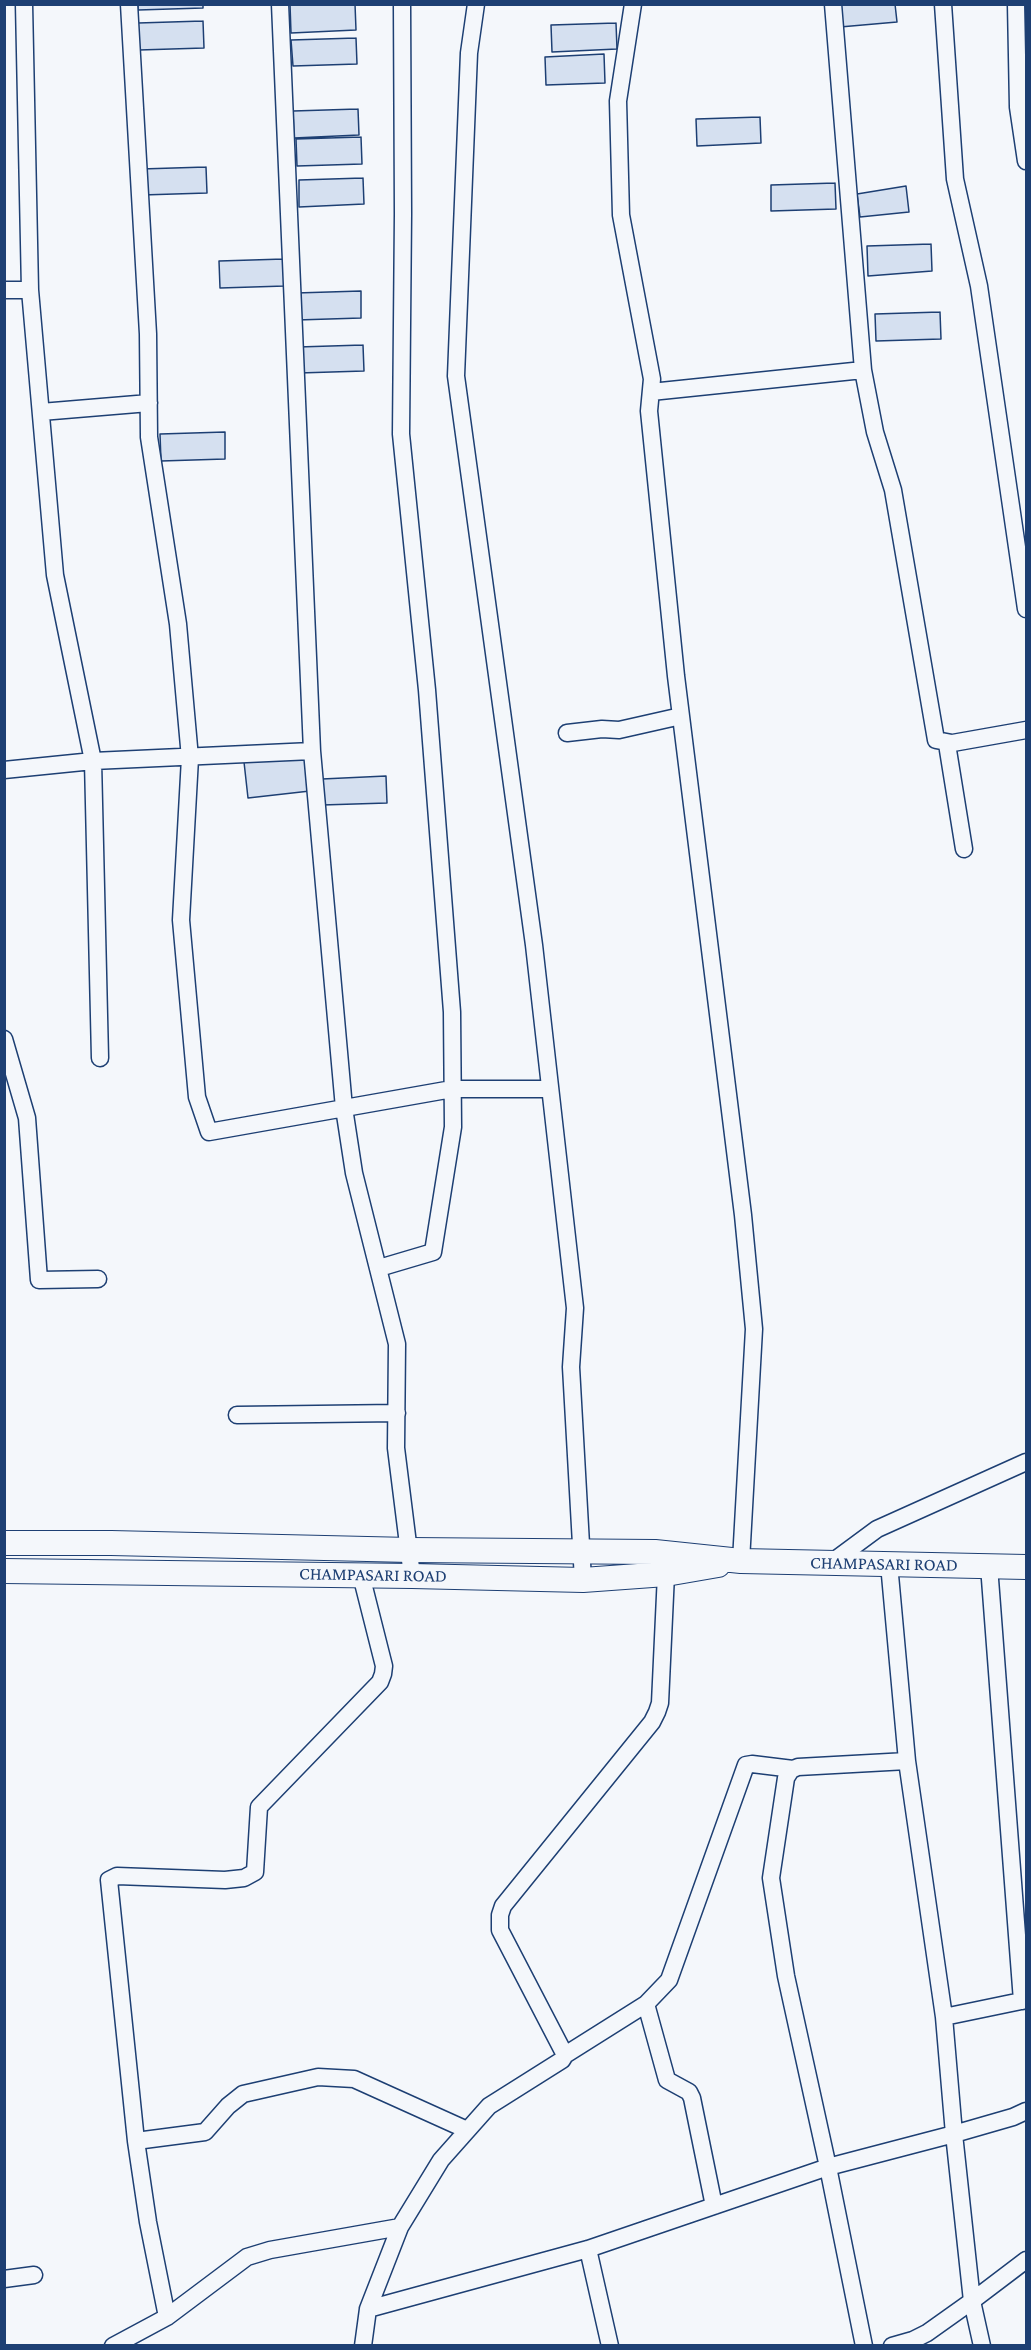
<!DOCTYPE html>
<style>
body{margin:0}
#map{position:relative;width:1031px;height:2350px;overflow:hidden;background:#f4f7fb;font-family:"Crimson Pro",serif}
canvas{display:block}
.frame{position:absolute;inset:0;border:6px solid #1d3f73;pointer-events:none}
</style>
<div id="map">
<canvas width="1031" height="2350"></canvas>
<div class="frame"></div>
</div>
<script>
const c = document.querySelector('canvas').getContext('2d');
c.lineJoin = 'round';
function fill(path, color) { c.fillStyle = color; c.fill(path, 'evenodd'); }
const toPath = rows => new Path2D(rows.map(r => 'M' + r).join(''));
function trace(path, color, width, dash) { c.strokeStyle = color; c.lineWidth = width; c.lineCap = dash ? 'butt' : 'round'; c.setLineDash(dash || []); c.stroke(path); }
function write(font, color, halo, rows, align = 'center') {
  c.font = font + ' "Crimson Pro",serif'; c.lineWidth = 4.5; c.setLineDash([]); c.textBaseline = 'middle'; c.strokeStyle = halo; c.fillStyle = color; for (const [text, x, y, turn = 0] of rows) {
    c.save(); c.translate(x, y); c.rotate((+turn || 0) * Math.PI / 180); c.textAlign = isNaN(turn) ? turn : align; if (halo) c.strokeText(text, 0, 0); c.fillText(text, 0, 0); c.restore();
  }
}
const building = toPath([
 [138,4,203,4,203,8,138,10,138,4],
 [290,4,355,4,356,30,291,33,290,4],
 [839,4,895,4,897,22,840,27,839,4],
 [203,21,204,48,139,50,138,23,203,21],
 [616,23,617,49,552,52,551,25,616,23],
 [356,38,357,64,293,66,291,40,356,38],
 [604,54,605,83,546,85,545,57,604,54],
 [358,109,359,135,294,138,293,111,358,109],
 [760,117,761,143,697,146,696,119,760,117],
 [361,137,362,164,297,166,296,139,361,137],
 [206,167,207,193,142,195,141,169,206,167],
 [363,178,364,204,299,207,299,180,363,178],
 [835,183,836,209,771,211,771,185,835,183],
 [906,186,909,212,860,217,857,194,906,186],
 [931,244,932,271,868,276,867,246,931,244],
 [284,259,285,286,220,288,219,261,284,259],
 [361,291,361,318,297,320,296,293,361,291],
 [940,312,941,339,876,341,875,314,940,312],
 [363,345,364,371,299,373,298,347,363,345],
 [225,432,225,459,161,461,160,434,225,432],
 [306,755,310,791,248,798,244,762,306,755],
 [386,776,387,803,322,805,322,779,386,776]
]);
const street = toPath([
 [24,4,30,290,55,575,93,761,100,1058],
 [129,4,148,334,149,437,178,624,190,758,181,920,197,1097,209,1132,452,1089,550,1089],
 [280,4,312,751,344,1108,354,1173,397,1344,396,1448,412,1576],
 [476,4,469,53,456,376,534,945,575,1308,571,1367,583,1580],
 [633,4,618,101,621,215,652,379,649,411,676,676,743,1215,754,1329,741,1561],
 [943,4,955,179,979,286,1026,609],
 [1016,4,1018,107,1026,161],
 [4,290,30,290],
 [863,370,875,432,893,490,936,740,952,743],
 [651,392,863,370,833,4],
 [41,412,149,403],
 [567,733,602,729,619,730,681,716],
 [4,770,93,761,312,751],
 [964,849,947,744,1026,730],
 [4,1039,27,1118,39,1280,98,1279],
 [379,1268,433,1252,453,1127,452,1012,427,690,401,434,403,214,402,4],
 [237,1415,397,1413],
 [831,1563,877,1529,1026,1462],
 [889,1564,907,1761,944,2017,954,2134,972,2301,927,2333,913,2340,892,2346],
 [989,1566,1022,2001],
 [646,2004,667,2080,689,2092,692,2098,714,2206],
 [944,2017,1026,2000],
 [565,2055,646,2004,669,1980,746,1765,752,1764,793,1769],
 [136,2141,205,2132,228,2106,243,2094,318,2077,354,2079,467,2130],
 [588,2249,610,2346],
 [4,2279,34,2275],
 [368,2309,588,2249,828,2167,954,2134,1013,2117,1026,2111],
 [167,2317,148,2222,136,2141,109,1880,117,1876,225,1880,244,1878,255,1872,259,1807,380,1682,383,1674,384,1666,361,1575],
 [113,2346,167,2317,247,2257,270,2250,400,2227],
 [363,2346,368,2309,400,2227,441,2160,489,2106,562,2060,565,2055,500,1930,500,1915,503,1906,652,1722,657,1712,660,1703,666,1574],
 [864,2346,828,2167,786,1976,771,1878,786,1778,791,1770,798,1767,907,1761],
 [982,2346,972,2301,1026,2260]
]);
const secondary = toPath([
 [4,1543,111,1543,410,1550,655,1552,741,1561,1026,1567],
 [4,1571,412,1576,583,1580,666,1574,718,1565]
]);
const streetNames = [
 ["CHAMPASARI ROAD",884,1564,1],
 ["CHAMPASARI ROAD",373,1575,1]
];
fill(building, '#d5e0f0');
trace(building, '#1d3f73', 1.5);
trace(street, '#1d3f73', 19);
trace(secondary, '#1d3f73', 26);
trace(street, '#f4f7fb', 16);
trace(secondary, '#f4f7fb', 24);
write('18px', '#1d3f73', '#f4f7fb', streetNames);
</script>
